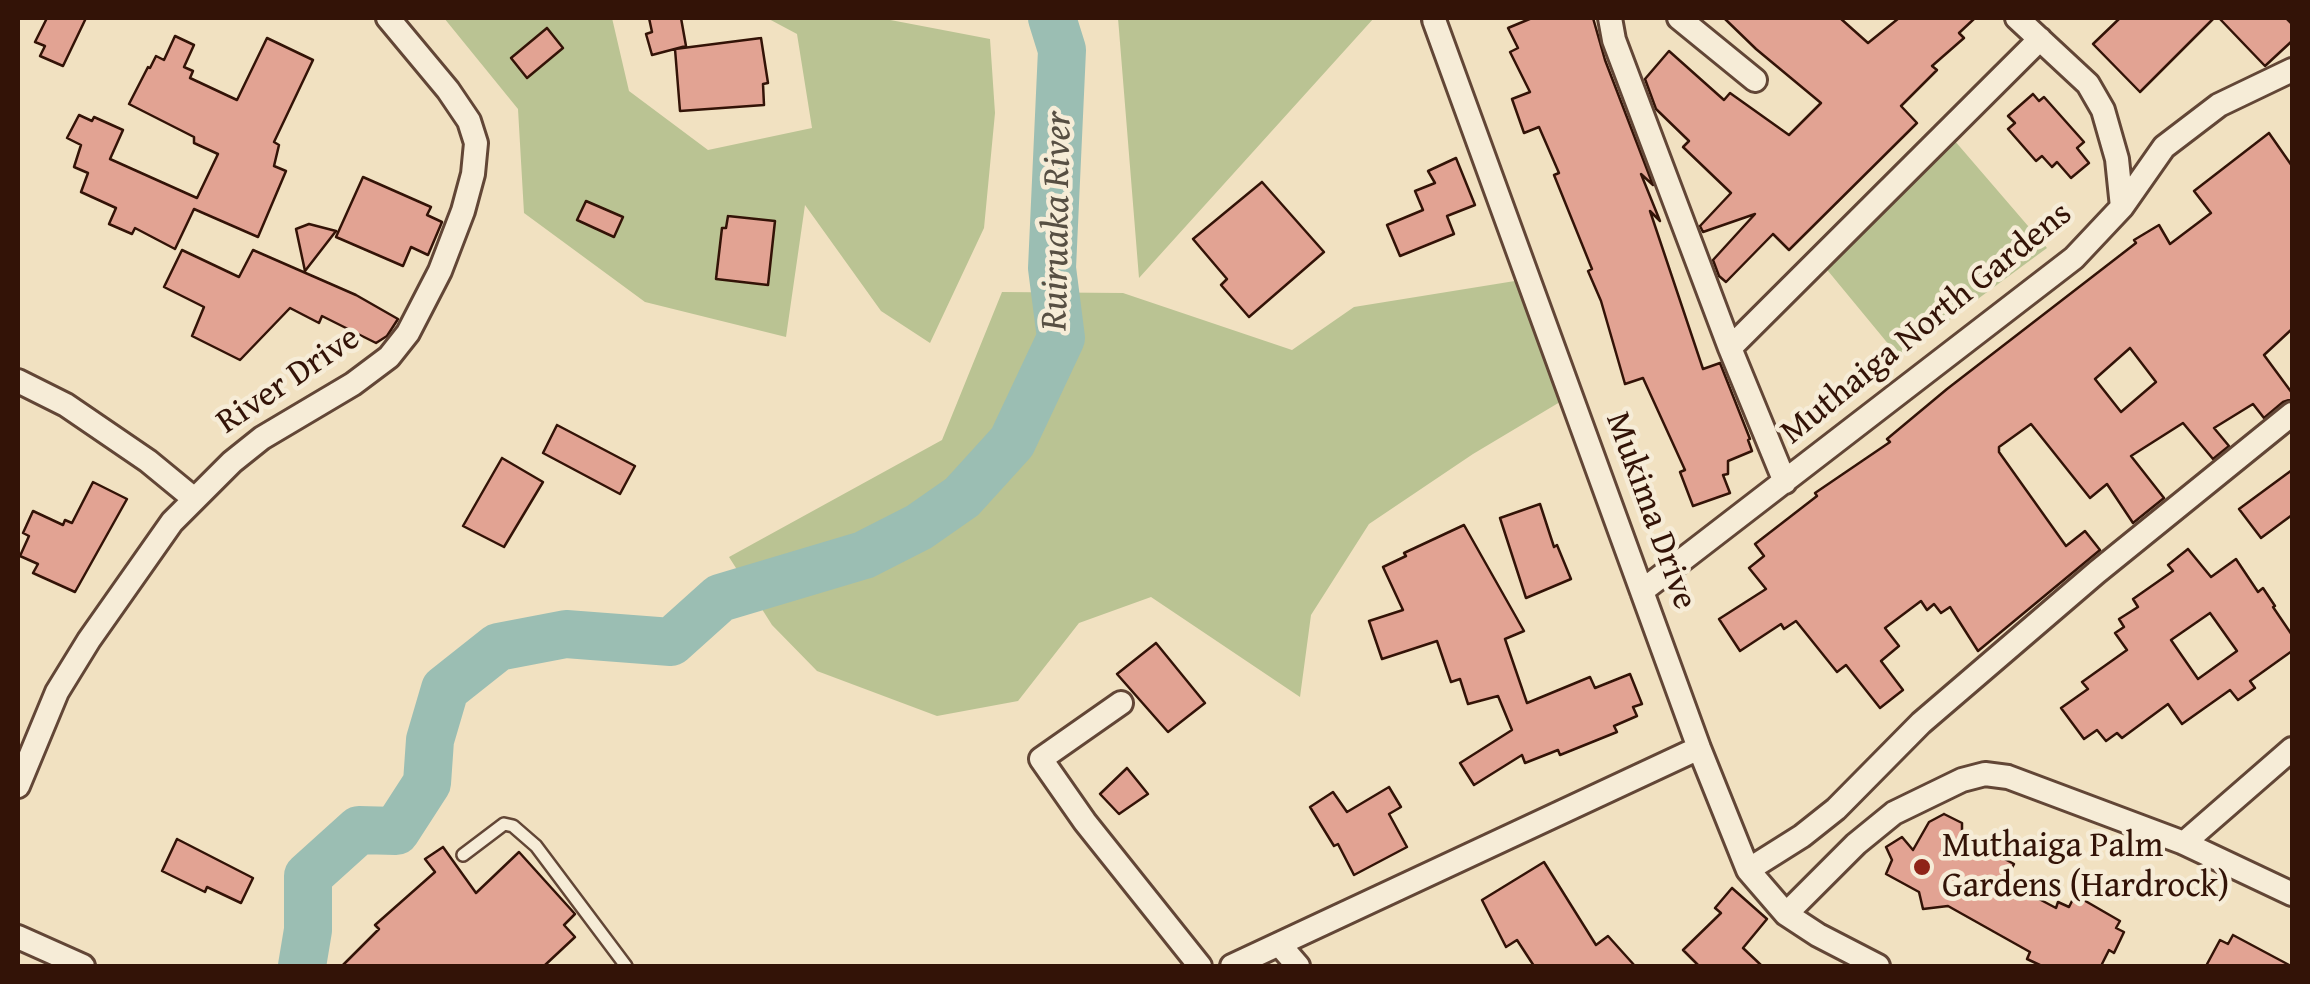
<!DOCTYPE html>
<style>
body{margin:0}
#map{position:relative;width:2310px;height:984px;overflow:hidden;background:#f1e1c1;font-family:"Gentium Book Plus",serif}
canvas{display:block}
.frame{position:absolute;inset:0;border:20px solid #331307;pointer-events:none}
</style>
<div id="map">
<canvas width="2310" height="984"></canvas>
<div class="frame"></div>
</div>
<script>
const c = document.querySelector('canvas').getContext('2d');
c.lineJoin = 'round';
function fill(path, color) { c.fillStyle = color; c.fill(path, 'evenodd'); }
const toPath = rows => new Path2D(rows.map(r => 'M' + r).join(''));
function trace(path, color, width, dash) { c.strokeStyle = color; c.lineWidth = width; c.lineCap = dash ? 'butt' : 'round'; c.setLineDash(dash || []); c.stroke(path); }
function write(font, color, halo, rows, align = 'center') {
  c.font = font + ' "Gentium Book Plus",serif'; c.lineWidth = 9; c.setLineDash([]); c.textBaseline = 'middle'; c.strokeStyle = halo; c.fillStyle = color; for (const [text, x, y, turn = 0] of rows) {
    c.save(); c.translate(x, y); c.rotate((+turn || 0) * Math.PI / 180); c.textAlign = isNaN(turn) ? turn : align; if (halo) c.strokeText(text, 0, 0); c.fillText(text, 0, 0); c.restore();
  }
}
const green = toPath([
 [444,18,612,18,629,91,708,150,812,128,797,34,767,18,880,18,990,39,995,113,984,228,930,343,881,311,805,205,786,337,645,302,524,213,518,109],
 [1118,18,1374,18,1139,278],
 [1948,133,2047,248,1899,357,1819,260],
 [1521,280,1570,396,1473,454,1369,524,1311,615,1300,697,1151,597,1079,623,1018,701,937,716,817,671,772,625,729,557,942,440,1002,292,1123,293,1292,350,1354,307]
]);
const river = toPath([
 [302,966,308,930,308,876,359,830,396,831,427,783,430,740,445,689,498,647,566,634,671,642,720,598,864,555,919,527,962,497,1012,442,1061,338,1052,268,1062,50,1052,18]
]);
const building = toPath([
 [47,18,86,18,63,66,40,56,45,46,35,42,47,18],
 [649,18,681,18,686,46,652,55,646,34,652,32,649,18],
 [1532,18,1593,18,1605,60,1653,185,1641,174,1660,221,1650,211,1703,369,1720,363,1750,439,1748,440,1752,451,1728,461,1728,474,1723,475,1730,493,1693,506,1680,472,1685,470,1643,378,1625,384,1601,301,1588,271,1592,269,1554,175,1559,173,1539,127,1524,133,1512,99,1530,92,1510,52,1518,48,1508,28,1532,18],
 [1724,18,1840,18,1868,43,1899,18,1975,18,1959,33,1964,38,1932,66,1937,70,1901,106,1917,123,1789,250,1773,234,1726,282,1719,276,1713,260,1755,214,1703,232,1700,226,1731,193,1683,147,1689,141,1656,109,1645,79,1669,51,1724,100,1730,93,1789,135,1821,103,1756,49,1724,18],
 [2120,18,2214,18,2140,92,2093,44,2120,18],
 [2219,18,2286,18,2292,24,2292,41,2265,66,2219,18],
 [547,28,563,48,527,78,511,58,547,28],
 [175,36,194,45,184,67,193,71,190,78,237,100,267,38,313,60,274,142,279,145,274,166,286,171,258,237,194,209,175,249,135,228,132,234,109,224,116,208,81,192,88,173,74,167,81,145,67,138,79,115,92,121,94,117,123,130,110,159,197,198,218,154,194,143,194,137,129,104,148,67,150,68,156,56,164,60,175,36],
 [761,38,768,83,763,84,764,105,680,111,675,49,761,38],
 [2033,94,2039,101,2044,97,2084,142,2077,148,2089,163,2071,178,2057,162,2052,167,2042,156,2036,161,2008,129,2015,123,2008,116,2033,94],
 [2269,133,2292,166,2292,329,2264,355,2292,393,2292,399,2283,402,2264,418,2253,404,2214,428,2229,446,2213,459,2183,423,2131,456,2164,498,2133,523,2107,484,2090,498,2031,424,1999,447,1999,452,2066,546,2085,531,2100,550,1978,651,1950,607,1941,613,1934,604,1927,610,1921,601,1885,628,1899,646,1881,661,1903,690,1880,708,1846,665,1837,672,1796,621,1784,629,1781,624,1740,651,1719,619,1766,589,1749,568,1764,556,1755,544,1817,496,1815,493,1890,442,1887,439,1947,389,2136,243,2134,240,2159,225,2170,244,2211,213,2194,191,2269,133],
 [2130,348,2156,382,2121,412,2095,379,2130,348],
 [1456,158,1475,205,1447,216,1454,234,1400,256,1387,225,1423,210,1415,191,1435,183,1428,171,1456,158],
 [363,177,431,207,427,215,442,222,428,255,411,247,403,266,336,237,363,177],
 [1262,182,1324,252,1249,317,1221,285,1227,279,1193,239,1262,182],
 [586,201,623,217,614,237,577,220,586,201],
 [728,216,775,221,768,285,716,279,722,228,726,228,728,216],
 [309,224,336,231,305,271,296,229,309,224],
 [182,250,239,277,253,250,356,295,398,319,387,336,376,343,322,316,319,323,290,308,240,360,192,336,204,307,164,287,182,250],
 [557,425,635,466,620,494,543,453,557,425],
 [502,458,543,482,504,547,463,526,502,458],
 [2292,470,2292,515,2261,538,2239,509,2292,470],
 [93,482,127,499,75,592,33,573,38,564,20,556,29,536,23,533,33,511,63,525,65,520,72,523,93,482],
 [1540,504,1554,547,1557,545,1571,579,1526,598,1500,518,1540,504],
 [1464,525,1524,631,1505,639,1527,703,1590,677,1595,688,1630,674,1642,704,1633,707,1637,716,1614,726,1617,732,1560,755,1558,750,1525,763,1522,755,1474,785,1460,763,1512,730,1498,696,1468,704,1460,679,1451,682,1437,641,1382,659,1369,621,1403,610,1383,567,1406,556,1404,553,1464,525],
 [2188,549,2211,577,2236,559,2258,592,2263,588,2275,606,2273,607,2292,635,2292,651,2250,681,2255,688,2238,700,2230,690,2182,724,2168,704,2122,738,2117,733,2106,741,2097,730,2084,739,2061,708,2088,689,2082,682,2127,650,2115,633,2124,627,2119,619,2138,607,2133,599,2173,571,2168,565,2188,549],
 [2210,613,2237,651,2198,679,2171,640,2210,613],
 [1156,643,1205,703,1168,732,1117,674,1156,643],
 [1127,768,1148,794,1119,814,1100,794,1127,768],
 [1389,787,1401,807,1389,814,1407,847,1354,875,1338,844,1334,846,1310,807,1333,792,1347,812,1389,787],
 [1944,814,1962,823,1962,841,1977,844,2014,864,2005,881,2056,908,2058,902,2069,907,2075,895,2120,921,2116,928,2124,932,2114,953,2109,950,2101,966,2042,966,2027,959,2030,952,1948,906,1923,909,1919,892,1886,874,1892,860,1886,847,1902,837,1913,850,1929,822,1944,814],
 [177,839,253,878,241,903,207,887,205,892,162,871,177,839],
 [443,847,476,893,519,852,575,914,564,925,575,937,544,966,342,966,379,929,375,925,435,872,425,859,443,847],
 [1544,862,1596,945,1608,936,1635,966,1534,966,1517,940,1506,947,1482,900,1544,862],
 [1732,888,1767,919,1743,948,1762,966,1699,966,1683,950,1721,913,1715,908,1732,888],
 [2233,935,2291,966,2206,966,2220,940,2228,944,2233,935]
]);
const lane = toPath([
 [463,855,504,824,513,826,536,846,626,966]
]);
const street = toPath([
 [1610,18,1614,40,1730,348,1785,482],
 [1679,18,1755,80],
 [2017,18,2088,84,2103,110,2117,159,2122,207],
 [1434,20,1699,748,1748,870,1786,914,1818,935,1878,966],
 [1730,348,2040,39],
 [18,381,66,405,148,461,193,498],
 [1642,591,2074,258,2122,207,2164,147,2219,105,2292,70],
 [1121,703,1041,759,1085,822,1200,966],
 [18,786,57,692,89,640,172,522,232,462,262,438,353,384,389,357,408,333,440,271,463,211,473,174,476,143,469,121,448,90,388,18],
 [2184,843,2292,749],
 [1748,870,1802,836,1836,809,1921,723,2097,572,2292,414],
 [1786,914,1856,844,1894,813,1962,780,1985,774,2008,777,2184,843,2292,894],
 [18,937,83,966],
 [1279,944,1298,966],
 [1232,966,1699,748]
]);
const markers = [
 [1922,867,10,"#8f2418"]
];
const streetNames = [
 ["Muthaiga North Gardens",1927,324,-39],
 ["River Drive",289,381,-34],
 ["Mukima Drive",1650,511,70]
];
const poiNames = [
 ["Muthaiga Palm",1942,847],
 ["Gardens (Hardrock)",1942,887]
];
const waterNames = [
 ["Ruiruaka River",1058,221,-89]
];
fill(green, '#bac393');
trace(river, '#9bbeb3', 48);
fill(building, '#e2a393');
trace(building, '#331307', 2.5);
trace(lane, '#624636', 16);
trace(street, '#624636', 28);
trace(lane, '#f6ecd7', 11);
trace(street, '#f6ecd7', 22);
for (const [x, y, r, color] of markers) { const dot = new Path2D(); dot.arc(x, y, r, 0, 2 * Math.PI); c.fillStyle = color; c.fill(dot); trace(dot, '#f6ecd7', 4); }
write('35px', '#331307', '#f6ecd7', streetNames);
write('35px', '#331307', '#f6ecd7', poiNames, 'left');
write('italic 38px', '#574f43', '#f6ecd7', waterNames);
</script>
